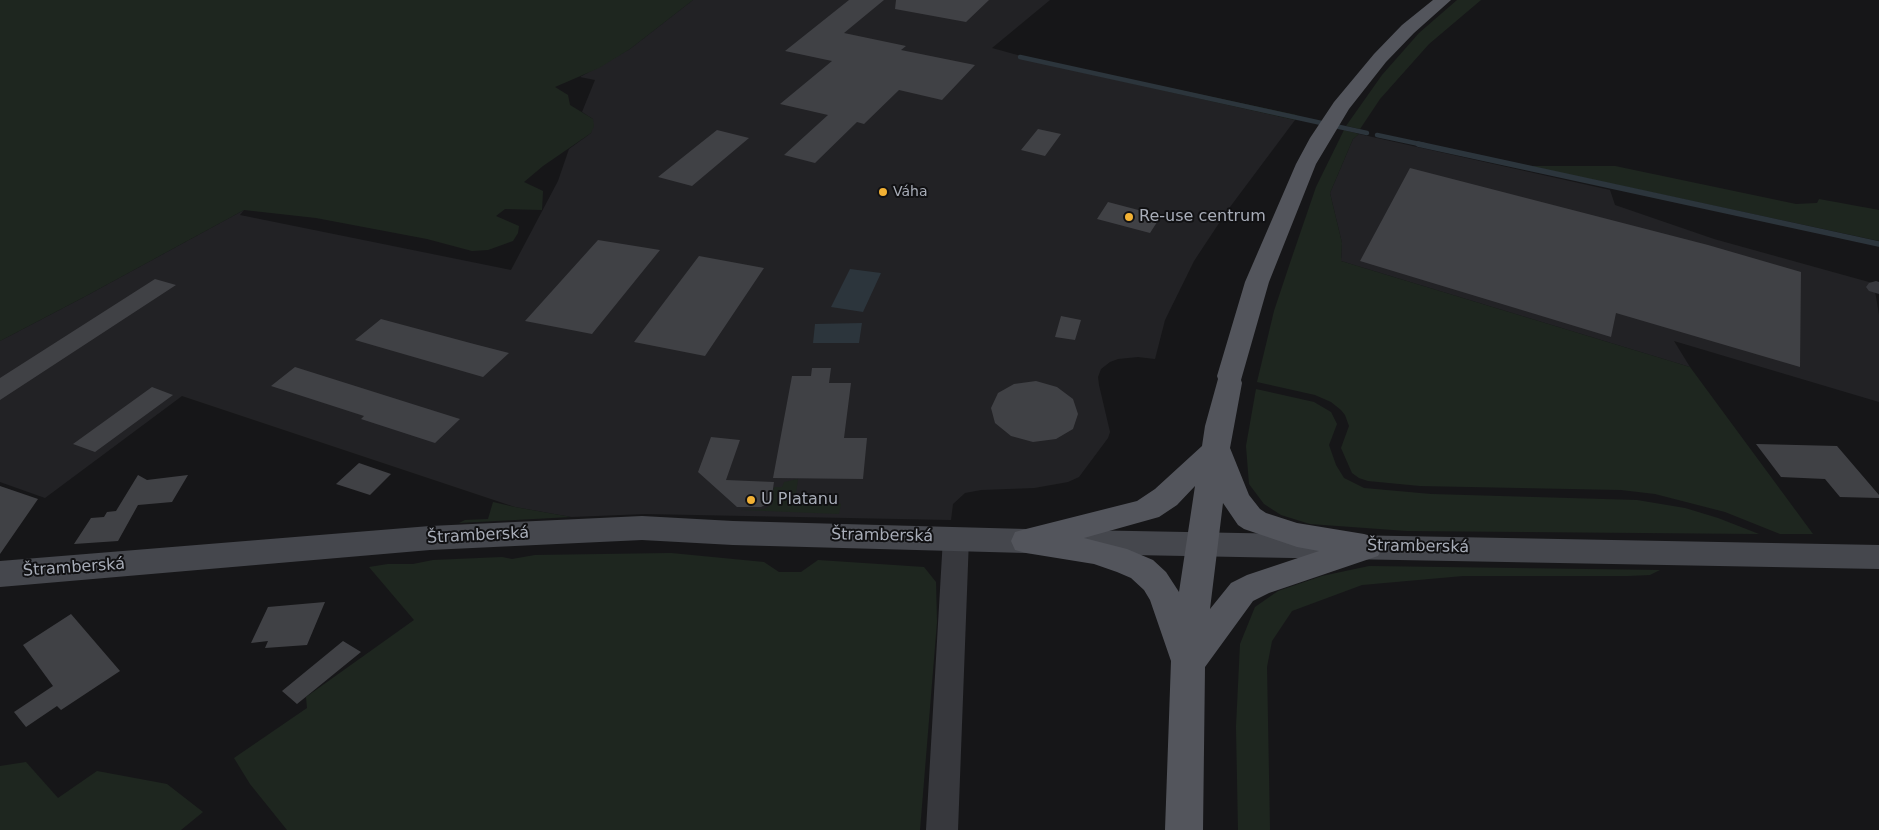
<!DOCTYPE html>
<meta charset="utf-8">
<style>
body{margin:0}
canvas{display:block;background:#161618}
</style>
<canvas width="1879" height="830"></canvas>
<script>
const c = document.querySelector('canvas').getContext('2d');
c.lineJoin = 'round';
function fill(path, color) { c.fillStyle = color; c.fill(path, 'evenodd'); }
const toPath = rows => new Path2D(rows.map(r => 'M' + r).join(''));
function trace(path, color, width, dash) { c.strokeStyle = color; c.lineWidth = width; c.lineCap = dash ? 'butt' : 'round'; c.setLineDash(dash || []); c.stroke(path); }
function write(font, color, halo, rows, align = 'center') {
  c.font = font + ' "DejaVu Sans",sans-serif'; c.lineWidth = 4; c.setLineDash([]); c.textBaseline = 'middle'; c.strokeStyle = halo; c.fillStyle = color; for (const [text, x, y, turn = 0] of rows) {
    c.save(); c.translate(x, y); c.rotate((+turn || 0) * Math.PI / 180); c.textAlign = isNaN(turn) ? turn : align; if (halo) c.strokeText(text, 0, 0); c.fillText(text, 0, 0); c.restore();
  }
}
const built = toPath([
 [693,0,1050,0,992,48,1021,56,1020,58,1295,120,1227,211,1194,261,1165,320,1155,359,1138,357,1118,359,1110,362,1101,369,1098,377,1099,385,1110,432,1108,438,1079,477,1068,482,1034,488,981,490,965,493,953,504,951,520,645,514,571,517,515,507,182,396,45,498,0,482,0,341,86,296,244,210,240,215,511,270,558,181,569,149,591,133,593,119,582,112,595,80,580,77,630,49],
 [1359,134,1610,190,1615,205,1714,239,1876,284,1875,291,1879,315,1879,402,1674,341,1690,367,1341,261,1342,243,1330,193,1353,139]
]);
const green = toPath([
 [0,0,693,0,630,49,599,68,555,87,568,95,570,105,593,119,594,126,591,133,543,166,524,182,543,191,542,210,505,209,496,216,519,226,518,233,513,241,488,250,472,251,427,239,316,218,244,210,86,296,0,341],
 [1457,0,1481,0,1429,44,1380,99,1360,129,1346,126,1382,75,1419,33],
 [1021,56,1297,115,1295,120,1019,58],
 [1344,130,1359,134,1353,139,1330,193,1342,243,1341,261,1690,367,1813,534,1780,534,1725,512,1655,494,1621,490,1420,486,1368,481,1359,478,1352,473,1341,448,1349,426,1345,415,1341,410,1331,402,1315,395,1257,382,1274,311,1291,260,1316,187],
 [1529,166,1615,166,1796,204,1817,203,1819,199,1879,210,1879,241],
 [1256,389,1314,402,1331,412,1337,424,1329,445,1336,465,1344,478,1364,488,1431,494,1637,500,1685,508,1718,518,1759,534,1407,531,1310,524,1281,515,1264,504,1249,484,1246,446],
 [798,479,795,501,841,504,839,514,741,510,764,509,773,504,771,502,774,487,782,487,784,482],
 [493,502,515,507,571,517,459,523,465,520,488,519],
 [671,553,764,562,779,572,801,572,818,560,924,567,936,582,937,622,920,830,287,830,250,784,234,758,307,708,306,697,414,620,369,567,388,564,413,564,433,560,502,557,512,559,535,555],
 [1369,566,1660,570,1650,575,1628,576,1463,576,1362,585,1292,611,1272,641,1267,667,1270,830,1238,830,1236,727,1240,644,1255,607,1278,591,1322,576],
 [26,762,58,798,97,771,167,784,203,812,181,830,0,830,0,766]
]);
const water = toPath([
 [850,269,881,273,863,312,831,307],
 [862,323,859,343,813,343,815,324]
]);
const streamFar1 = toPath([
 [1020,57,1367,133],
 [1377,135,1424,145]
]);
const stream = toPath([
 [1418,144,1879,244]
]);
const building = toPath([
 [849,0,884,0,844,33,906,46,901,50,975,65,942,100,899,90,864,124,857,122,815,163,784,155,828,115,780,104,832,61,785,51],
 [896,0,989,0,966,22,895,9],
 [1038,129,1061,134,1045,156,1021,150],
 [717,130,749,138,692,186,658,177],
 [1410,168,1708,245,1801,272,1800,367,1616,313,1611,337,1360,261],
 [1108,202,1161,216,1150,233,1097,219],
 [598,240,660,250,592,334,525,321],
 [699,256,764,268,705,356,634,342],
 [155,279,176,285,0,400,0,378],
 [1061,316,1081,320,1075,340,1055,337],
 [381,319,474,344,509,353,483,377,355,340],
 [295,367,387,396,460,419,435,443,361,419,364,416,271,386],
 [812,368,831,368,829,383,851,383,844,438,867,438,863,479,773,478,792,376,811,376],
 [1036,381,1057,387,1073,399,1078,414,1073,429,1056,439,1033,442,1011,436,995,423,991,408,998,393,1014,384],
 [152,387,173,395,95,452,73,444],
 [711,437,740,440,726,480,774,482,771,502,761,507,737,507,698,472],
 [1756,444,1837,446,1879,495,1879,498,1840,497,1825,479,1781,477],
 [359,463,391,474,370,495,336,484],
 [138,475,147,480,188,475,172,502,138,505,118,541,74,544,91,518,104,517,107,512,116,511],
 [0,486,38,499,0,554],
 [325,602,307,645,265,648,268,641,251,643,268,607],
 [71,614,120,671,61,710,57,706,26,727,14,712,53,686,23,645],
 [343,641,361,652,297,704,282,691]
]);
const street = toPath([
 [1876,281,1879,282,1879,294,1869,291,1866,287,1869,283,1876,281],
 [956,528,965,531,969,538,958,830,926,830,943,538,947,531,956,528]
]);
const secondary = toPath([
 [642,516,733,521,1026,529,1879,545,1879,569,1026,553,733,545,642,540,430,550,0,587,0,561,430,526,642,516]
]);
const primary = toPath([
 [1433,0,1451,0,1414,33,1386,62,1349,109,1316,164,1269,282,1241,380,1242,383,1230,448,1249,495,1260,509,1266,513,1297,523,1364,534,1378,538,1383,547,1378,556,1269,593,1253,601,1205,667,1203,830,1165,830,1171,661,1150,600,1144,590,1131,578,1117,572,1094,564,1026,553,1015,550,1011,541,1015,532,1026,529,1137,501,1155,489,1202,446,1205,426,1218,379,1217,376,1245,282,1296,164,1310,138,1334,102,1374,54,1402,25,1433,0],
 [1195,486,1179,592,1166,572,1153,560,1127,549,1084,538,1159,517,1177,505,1195,486],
 [1223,503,1238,525,1244,529,1297,547,1319,551,1247,575,1231,583,1210,609,1223,503]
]);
const markers = [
 [883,192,5,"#f2b134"],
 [1129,217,5,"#f2b134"],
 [751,500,5,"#f2b134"]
];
const farPoinames = [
 ["Váha",893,192]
];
const poiNames = [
 ["Re-use centrum",1139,217],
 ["U Platanu",761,500]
];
const streetNames = [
 ["Štramberská",478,536,-3],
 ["Štramberská",882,536,1],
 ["Štramberská",1418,547,1],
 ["Štramberská",74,568,-4]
];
fill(built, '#222225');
fill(green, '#1e261f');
fill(water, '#2c353c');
trace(streamFar1, '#2c353c', 4.5);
trace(stream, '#2c353c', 5.5);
fill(building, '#404145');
fill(street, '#37383d');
fill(secondary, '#45474d');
fill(primary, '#53555c');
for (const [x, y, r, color] of markers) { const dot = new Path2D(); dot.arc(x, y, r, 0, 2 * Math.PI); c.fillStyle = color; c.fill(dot); trace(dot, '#111113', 2); }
write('14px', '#a8adb8', '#111113', farPoinames, 'left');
write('16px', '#a8adb8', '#111113', poiNames, 'left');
write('16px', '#a8adb8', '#111113', streetNames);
</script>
